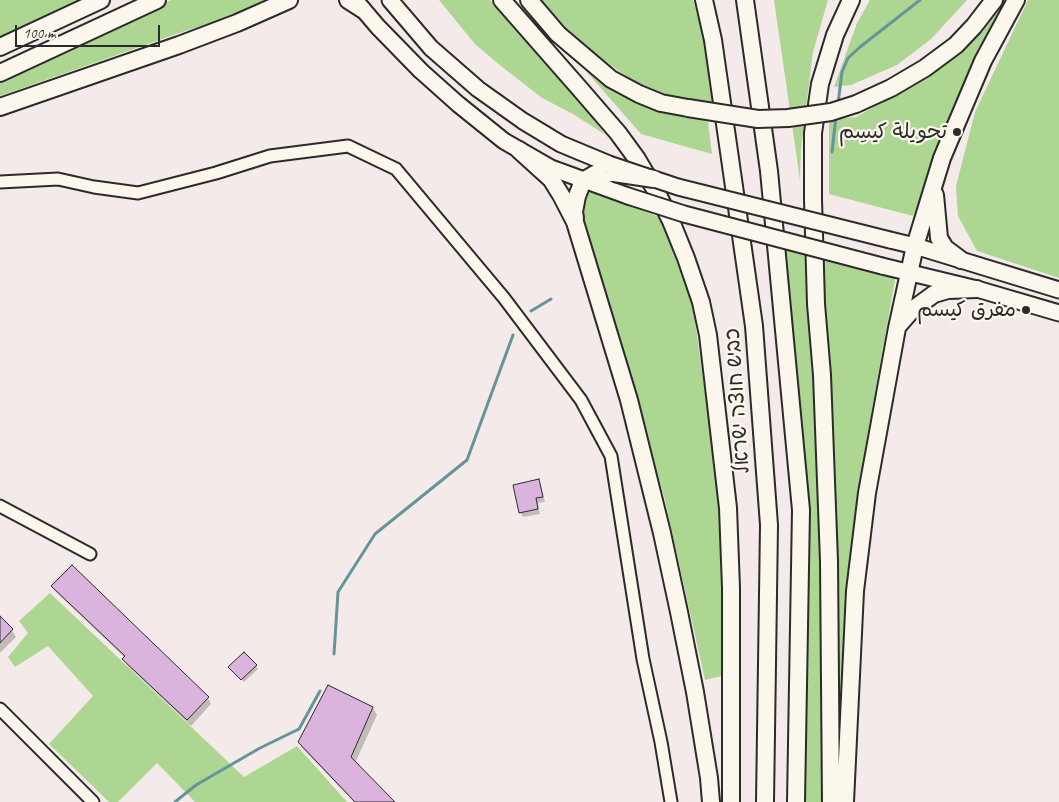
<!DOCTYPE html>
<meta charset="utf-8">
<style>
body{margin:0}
#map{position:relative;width:1059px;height:802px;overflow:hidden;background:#f4eae9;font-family:Caveat,sans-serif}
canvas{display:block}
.scale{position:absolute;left:15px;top:25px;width:145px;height:22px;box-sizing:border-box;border:2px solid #2b2b2b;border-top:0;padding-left:6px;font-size:15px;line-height:18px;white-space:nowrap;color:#2b2b2b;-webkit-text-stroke:4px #fbf7ec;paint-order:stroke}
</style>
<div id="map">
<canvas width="1059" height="802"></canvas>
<div class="scale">100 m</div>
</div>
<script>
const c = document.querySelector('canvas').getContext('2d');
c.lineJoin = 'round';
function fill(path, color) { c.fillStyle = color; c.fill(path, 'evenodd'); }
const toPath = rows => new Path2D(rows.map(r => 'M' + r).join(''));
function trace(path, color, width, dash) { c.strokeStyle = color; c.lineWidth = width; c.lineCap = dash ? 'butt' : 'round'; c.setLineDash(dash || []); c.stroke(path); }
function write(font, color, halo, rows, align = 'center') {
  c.font = font + ' Caveat,"Playpen Sans Arabic","Playpen Sans Hebrew",sans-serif'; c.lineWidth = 4.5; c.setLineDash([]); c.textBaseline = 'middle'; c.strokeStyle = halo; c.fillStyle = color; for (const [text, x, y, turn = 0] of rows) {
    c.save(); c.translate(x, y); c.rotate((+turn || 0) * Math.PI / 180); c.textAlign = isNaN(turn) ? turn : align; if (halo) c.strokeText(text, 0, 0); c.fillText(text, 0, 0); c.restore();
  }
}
const green = toPath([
 [0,0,85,0,0,39],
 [171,0,266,0,234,16,185,31,0,96,0,81],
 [439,0,490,0,533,45,589,112,604,134,573,114,542,98,496,62,475,44],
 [540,0,693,0,706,47,715,103,673,97,636,82,596,56,565,32],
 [774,0,828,0,813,52,801,149,800,180],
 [870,0,967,0,931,39,897,65,851,85,834,87,857,23],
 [1002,0,1010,0,913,216,829,194,829,120,856,117,935,72,963,50,989,19],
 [1028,0,1059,0,1059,278,977,251,958,216,956,186,975,112],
 [579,63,634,102,708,122,712,154,641,134],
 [594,191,661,218,693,308,713,448,721,525,722,676,705,680,664,496,580,220,581,201,586,194],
 [784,246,896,274,858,489,847,598,838,802,803,802],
 [50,593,244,777,297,746,347,802,195,802,157,763,118,802,109,802,49,744,93,696,48,646,15,667,8,657,28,633,19,621]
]);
const shadow = toPath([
 [539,481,541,486,545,502,538,503,540,514,523,517,520,512],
 [53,587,208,698,211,704,191,726,127,665,124,659,125,658,56,592],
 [0,618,12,630,16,637,0,653],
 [256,666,258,669,244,682,232,670],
 [329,686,373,708,377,715,355,763,393,802,354,802,303,749,299,742]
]);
const stream = toPath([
 [838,104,842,72,848,58,860,47,920,0],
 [832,152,836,116],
 [531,311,551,299],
 [334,654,338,592,375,534,467,460,513,335],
 [175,802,196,785,260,748,299,729,320,691]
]);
const building = toPath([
 [539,479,543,497,536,498,538,509,519,513,513,485,539,479],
 [72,565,209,697,187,720,122,659,125,656,51,586,72,565],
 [0,616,13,629,0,643,0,616],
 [244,652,257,665,241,680,228,667,244,652],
 [328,685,373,707,351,757,395,802,355,802,298,742,328,685]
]);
const minor = toPath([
 [0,182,58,179,94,187,138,193,216,173,270,156,348,146,396,169,504,298,581,400,611,456,643,659,661,742,671,802],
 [0,506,90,554],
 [0,709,93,802]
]);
const major = toPath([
 [355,0,378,27,421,71,458,104,504,141,551,168,628,196],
 [390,0,431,48,478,89,523,121,561,144,609,164],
 [890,240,915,246,1059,290],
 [882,266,977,289,1059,313]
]);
const highway = toPath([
 [348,0,362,9],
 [502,0,580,89,618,133,637,159,656,191,671,221,686,258,701,302,708,335,728,508,731,588,731,802],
 [529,0,558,34,611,79,639,94,661,103,688,108],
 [704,0,713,40,754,326,769,525,765,802],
 [745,0,769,171,801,510,796,802],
 [0,47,101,0],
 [0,73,157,0],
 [856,104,891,88,925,68,956,45,974,26,994,0],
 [0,107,179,45,237,23,289,0],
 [519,150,551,179,561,195,575,222,629,400,662,533,679,612,695,692,709,778,711,802],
 [935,195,939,238,945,248,961,260],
 [575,218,574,212,577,196,583,181,595,174,614,173],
 [898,326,912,310,934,294,948,290,977,289],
 [831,802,829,561,822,375,816,304,813,199,813,133,820,84,835,35,851,0],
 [845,802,855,591,867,493,897,328,915,246,942,158,983,61,1016,0]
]);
const majorBridge = toPath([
 [609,164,678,187,890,240],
 [628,196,684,214,882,266]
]);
const highwayBridge = toPath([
 [688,108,758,119,788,118,831,112,856,104],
 [614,173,654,179]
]);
const markers = [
 [957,132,5,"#2b2b2b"],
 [1026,310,5,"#2b2b2b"]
];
const poiNames = [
 ["تحويلة كيسِم",947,132],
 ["مفرق كيسم",1016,310]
];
const streetNames = [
 ["כביש חוצה ישראל",738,401,-94]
];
fill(green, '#aed693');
fill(shadow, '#0003');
trace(stream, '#64959b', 3);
fill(building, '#dab4dd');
trace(building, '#2b2b2b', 1);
trace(minor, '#2b2b2b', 15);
trace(major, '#2b2b2b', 19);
trace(highway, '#2b2b2b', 20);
trace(minor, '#fbf7ec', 11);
trace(major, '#fbf7ec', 15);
trace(highway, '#fbf7ec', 16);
trace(majorBridge, '#2b2b2b', 19, []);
trace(highwayBridge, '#2b2b2b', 20, []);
trace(majorBridge, '#fbf7ec', 15);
trace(highwayBridge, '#fbf7ec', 16);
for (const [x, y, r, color] of markers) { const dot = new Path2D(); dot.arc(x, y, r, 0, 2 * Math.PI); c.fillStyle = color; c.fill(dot); trace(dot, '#fbf7ec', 2); }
write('21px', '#2b2b2b', '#fbf7ec', poiNames, 'right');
write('21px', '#2b2b2b', '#fbf7ec', streetNames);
</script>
